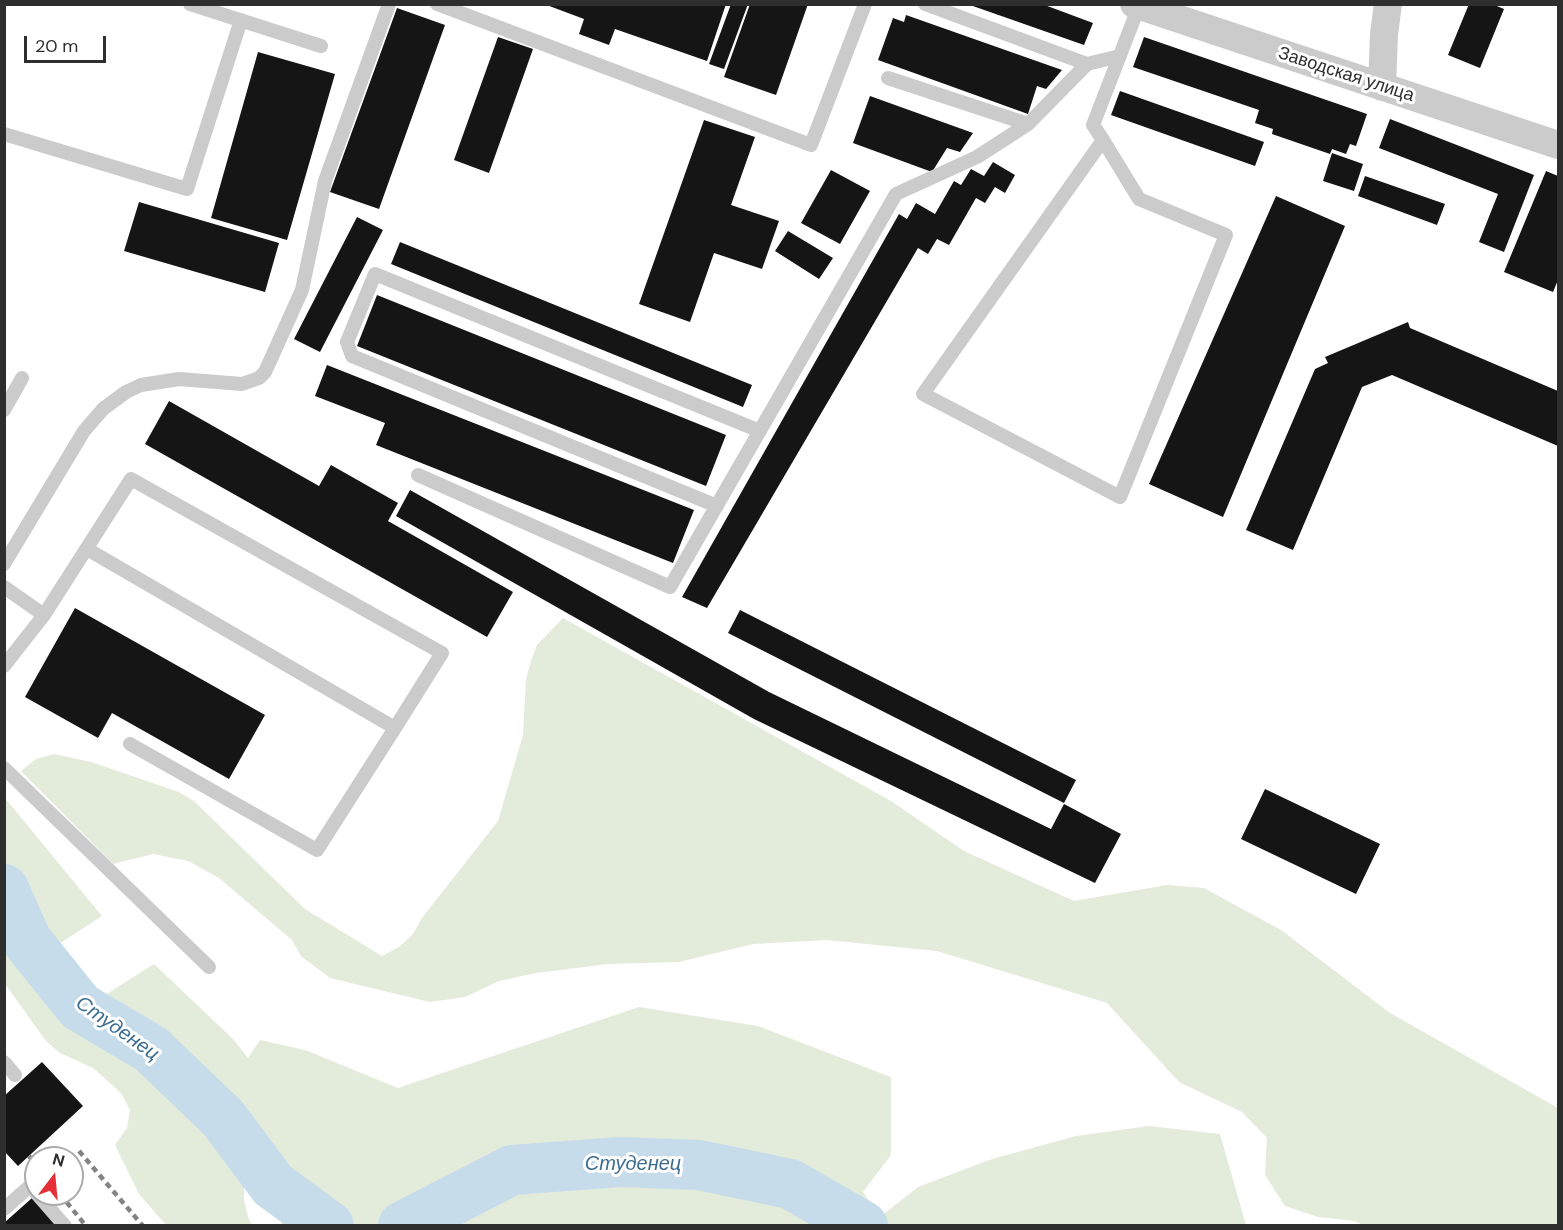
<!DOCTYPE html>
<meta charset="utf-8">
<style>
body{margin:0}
#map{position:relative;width:1563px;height:1230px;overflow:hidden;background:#fff;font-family:"DM Sans",sans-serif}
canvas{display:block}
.frame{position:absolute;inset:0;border:6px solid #2e2e2e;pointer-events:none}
.north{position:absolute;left:24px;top:1146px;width:60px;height:60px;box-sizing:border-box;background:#fff;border:2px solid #ababab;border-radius:50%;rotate:16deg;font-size:16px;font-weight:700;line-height:24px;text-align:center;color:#2e2e2e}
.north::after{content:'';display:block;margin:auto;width:21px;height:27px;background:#e53038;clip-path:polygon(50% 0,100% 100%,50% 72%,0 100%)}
.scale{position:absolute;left:24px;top:36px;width:82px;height:27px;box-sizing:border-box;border:3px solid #2e2e2e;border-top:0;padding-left:8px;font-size:18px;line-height:21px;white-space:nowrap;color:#2e2e2e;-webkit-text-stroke:4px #fff;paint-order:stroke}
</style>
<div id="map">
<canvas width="1563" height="1230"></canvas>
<div class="frame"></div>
<div class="north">N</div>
<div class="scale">20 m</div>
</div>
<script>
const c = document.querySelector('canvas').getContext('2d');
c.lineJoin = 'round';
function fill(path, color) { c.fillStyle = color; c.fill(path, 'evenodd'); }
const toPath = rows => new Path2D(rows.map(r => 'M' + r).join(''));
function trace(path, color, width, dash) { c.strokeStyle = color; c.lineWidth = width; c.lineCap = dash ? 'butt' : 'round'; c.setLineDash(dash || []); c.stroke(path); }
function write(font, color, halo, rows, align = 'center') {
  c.font = font + ' "DM Sans",sans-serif'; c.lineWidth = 6; c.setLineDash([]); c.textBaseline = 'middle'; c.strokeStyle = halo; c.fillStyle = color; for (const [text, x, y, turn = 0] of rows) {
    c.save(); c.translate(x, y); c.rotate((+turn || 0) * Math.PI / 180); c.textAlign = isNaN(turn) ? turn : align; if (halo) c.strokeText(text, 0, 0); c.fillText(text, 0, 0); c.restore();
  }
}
const green = toPath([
 [563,618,891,801,964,851,1074,901,1167,885,1204,888,1281,930,1390,1013,1558,1108,1558,1225,1363,1225,1354,1221,1318,1217,1285,1206,1265,1175,1267,1138,1242,1112,1179,1082,1107,1003,937,951,827,940,753,944,679,962,608,964,536,973,499,981,465,997,430,1002,330,978,301,956,292,940,219,878,188,861,153,854,113,864,21,771,36,759,54,754,91,762,179,792,195,802,305,909,382,956,399,947,413,934,422,918,498,821,523,735,526,679,531,661,537,645],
 [5,798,102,916,59,944,99,999,154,964,234,1040,248,1058,260,1040,305,1050,398,1088,639,1007,758,1026,891,1077,891,1155,863,1192,880,1217,918,1187,992,1159,1076,1136,1149,1126,1220,1134,1246,1225,282,1225,273,1185,252,1159,244,1181,244,1200,248,1217,252,1225,166,1225,139,1194,115,1145,127,1128,130,1110,121,1093,93,1068,60,1053,46,1041,5,984]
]);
const river = toPath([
 [4,889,27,941,80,1007,151,1049,223,1118,273,1185,329,1226],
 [403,1226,512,1170,620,1162,699,1165,790,1184,863,1226]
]);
const building = toPath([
 [544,4,726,4,707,61,615,29,609,45,579,34,584,19],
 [731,4,748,4,724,69,709,64],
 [750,4,808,4,776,95,724,77],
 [1042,4,1093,23,1084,45,970,5],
 [1469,4,1492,4,1504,9,1480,68,1448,55],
 [397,8,445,25,379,209,330,192],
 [906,15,1062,70,1046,89,1037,86,1028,114,878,60,893,18,904,22],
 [498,37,533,49,489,173,454,160],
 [1144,37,1367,114,1356,146,1350,144,1346,154,1332,149,1330,154,1272,134,1273,129,1255,123,1259,110,1133,67],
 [258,52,335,74,287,240,211,218],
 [1120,91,1264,142,1255,166,1111,115],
 [870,96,973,133,960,152,947,148,932,172,853,143],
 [1390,119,1534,175,1504,252,1479,242,1498,194,1379,148],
 [704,120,755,137,731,205,779,221,762,269,714,253,690,322,639,304],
 [1332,153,1363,164,1354,191,1323,181],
 [993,162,1015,175,1005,193,995,187,985,203,976,198,949,245,937,239,928,254,918,248,707,608,682,597,899,214,907,219,916,203,935,214,954,181,961,185,971,169,984,176],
 [831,170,870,191,840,244,801,223],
 [1546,171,1558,176,1558,280,1553,292,1504,272],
 [1365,176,1445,204,1437,225,1358,196],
 [1276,196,1345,226,1223,517,1149,484],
 [139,202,279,243,265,292,124,251],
 [357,217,383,230,320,352,294,339],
 [788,231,833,258,819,279,775,251],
 [400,242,752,385,743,407,391,264],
 [377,295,726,435,706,486,357,346],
 [1408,322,1410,328,1558,391,1558,446,1392,375,1362,387,1293,550,1246,530,1315,369,1328,363,1325,357],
 [327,365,694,510,673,563,376,445,385,423,315,396],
 [169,401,319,486,331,465,398,503,388,521,513,592,487,637,145,444],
 [410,490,769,692,1051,829,1064,804,1121,834,1095,883,754,719,396,516],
 [75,608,265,715,229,779,112,713,98,738,25,697],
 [740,610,1076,780,1064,803,728,633],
 [1265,789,1380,844,1356,894,1241,839],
 [42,1062,83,1106,18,1166,4,1151,4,1096],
 [32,1198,57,1226,4,1226,4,1223]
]);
const lane = toPath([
 [190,4,321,46],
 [437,4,811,145,865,4],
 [925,4,1087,64,1120,56],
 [888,78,1028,124,1087,64],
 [4,134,187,189,241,20],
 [1103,140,923,394,1120,497,1226,235,1139,199,1103,140,1093,125,1139,6],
 [4,410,22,378],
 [418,475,670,587,896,194,977,157,1028,124],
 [717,506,352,356,347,342,375,274,760,431],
 [4,564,84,431,103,409,126,392,141,385,179,379,242,384,259,378,265,372,302,290,325,181,389,4],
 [4,587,44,615,131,479,442,653,395,728,87,549],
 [4,666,44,615],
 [130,744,317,850,395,728],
 [4,768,209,967],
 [4,1062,15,1075],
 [37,1194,65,1226],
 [4,1209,30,1186,36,1193]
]);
const street = toPath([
 [1134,4,1558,145],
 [1382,87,1384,34,1388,4]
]);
const rail = toPath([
 [79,1151,143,1226],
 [29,1156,36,1165],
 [60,1194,86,1226]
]);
const streetNames = [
 ["Заводская улица",1346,75,18]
];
const waterNames = [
 ["Студенец",117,1029,35],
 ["Студенец",633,1165]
];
fill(green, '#e3ebdb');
trace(river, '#c7dceb', 50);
fill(building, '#151515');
trace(lane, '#cbcbcb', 14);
trace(street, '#cbcbcb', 28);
trace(rail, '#838383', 4.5, [6, 4.5]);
write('18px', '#2e2e2e', '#fff', streetNames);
write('italic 20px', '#3c6d90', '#fff', waterNames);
</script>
